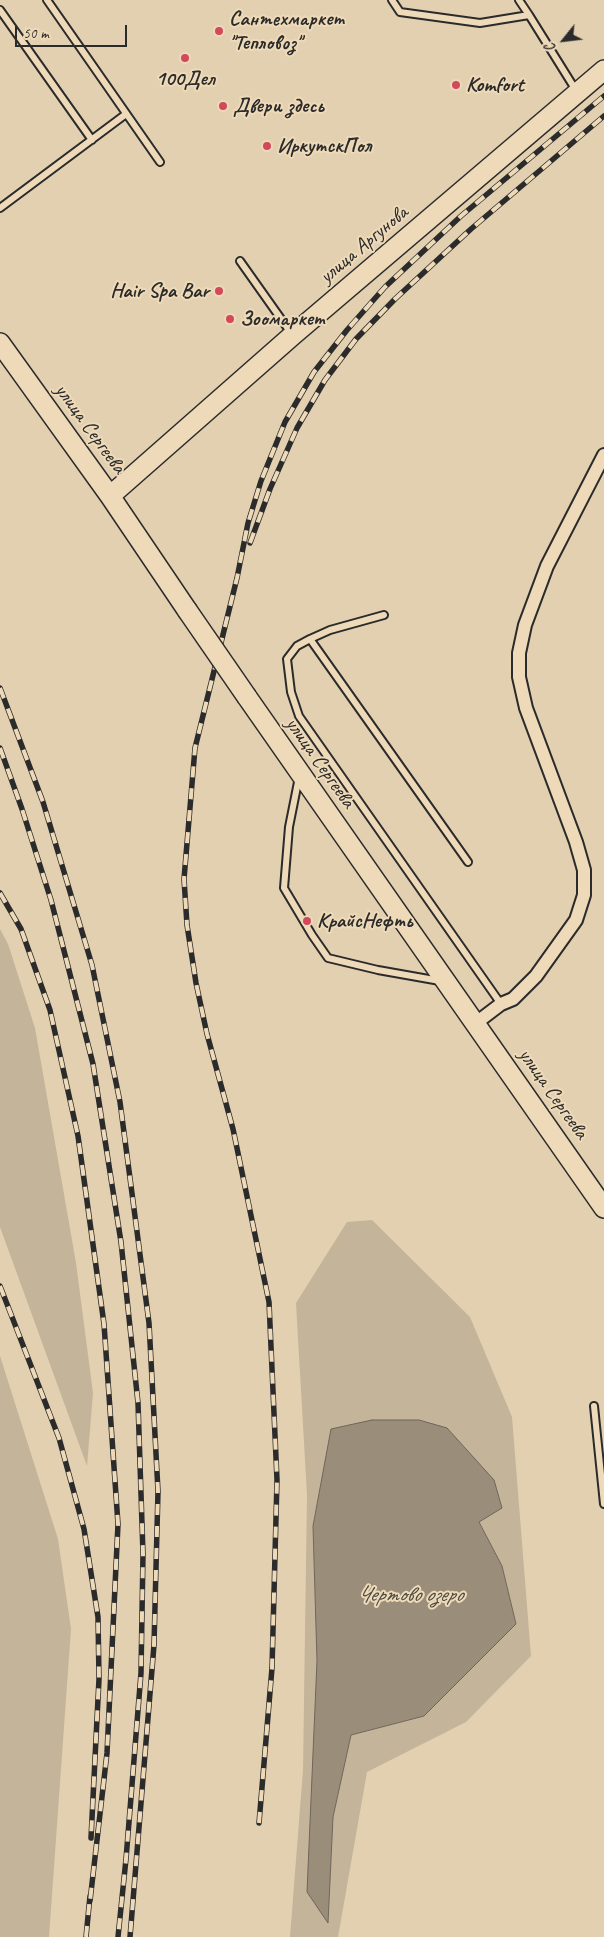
<!DOCTYPE html>
<meta charset="utf-8">
<style>
body{margin:0}
#map{position:relative;width:604px;height:1937px;overflow:hidden;background:#e2d0b0;font-family:Caveat,sans-serif}
canvas{display:block}
.north{position:absolute;left:539px;top:15px;width:50px;height:50px;-webkit-text-stroke:4px #eedab8;paint-order:stroke;rotate:241deg;font-size:14px;font-weight:700;line-height:20px;text-align:center;color:#2b2b2b}
.north::after{content:'';display:block;margin:auto;width:18px;height:22px;background:#2b2b2b;clip-path:polygon(50% 0,100% 100%,50% 72%,0 100%)}
.scale{position:absolute;left:15px;top:25px;width:112px;height:22px;box-sizing:border-box;border:2px solid #2b2b2b;border-top:0;padding-left:6px;font-size:15px;line-height:18px;white-space:nowrap;color:#2b2b2b;-webkit-text-stroke:4px #eedab8;paint-order:stroke}
</style>
<div id="map">
<canvas width="604" height="1937"></canvas>
<div class="north">С</div>
<div class="scale">50 m</div>
</div>
<script>
const c = document.querySelector('canvas').getContext('2d');
c.lineJoin = 'round';
function fill(path, color) { c.fillStyle = color; c.fill(path, 'evenodd'); }
const toPath = rows => new Path2D(rows.map(r => 'M' + r).join(''));
function trace(path, color, width, dash) { c.strokeStyle = color; c.lineWidth = width; c.lineCap = dash ? 'butt' : 'round'; c.setLineDash(dash || []); c.stroke(path); }
function write(font, color, halo, rows, align = 'center') {
  c.font = font + ' Caveat,sans-serif'; c.lineWidth = 4; c.setLineDash([]); c.textBaseline = 'middle'; c.strokeStyle = halo; c.fillStyle = color; for (const [text, x, y, turn = 0] of rows) {
    c.save(); c.translate(x, y); c.rotate((+turn || 0) * Math.PI / 180); c.textAlign = isNaN(turn) ? turn : align; if (halo) c.strokeText(text, 0, 0); c.fillText(text, 0, 0); c.restore();
  }
}
const green = toPath([
 [0,929,8,944,35,1028,76,1263,93,1393,87,1466,0,1227],
 [372,1220,470,1317,512,1417,531,1656,466,1722,367,1772,338,1937,290,1937,303,1770,307,1495,296,1303,347,1222],
 [322,1481,479,1522,502,1566,516,1624,424,1716,351,1735,333,1817,328,1922,313,1526],
 [0,1356,58,1539,71,1629,49,1937,0,1937]
]);
const water = toPath([
 [372,1420,419,1420,447,1428,494,1480,502,1508,479,1522,502,1566,516,1624,424,1716,351,1735,333,1817,328,1923,307,1892,317,1661,313,1526,331,1429,372,1420]
]);
const service = toPath([
 [47,0,160,162],
 [392,0,400,12,480,23,529,15,577,92],
 [519,0,529,15],
 [0,10,92,140],
 [0,208,126,114],
 [240,261,291,333],
 [310,639,330,630,384,615],
 [299,777,289,827,284,888,312,935,328,958,378,970,440,981],
 [468,862,310,639,297,646,287,659,291,692,299,716,501,1004],
 [594,1406,604,1504]
]);
const minor = toPath([
 [476,1023,501,1004,513,999,536,976,576,920,584,895,584,870,576,842,526,708,519,677,519,653,525,625,547,566,604,455]
]);
const primary = toPath([
 [0,343,110,496,187,610],
 [110,496,293,335,604,70],
 [247,697,604,1208]
]);
const rail = toPath([
 [250,543,270,489,297,428,325,380,356,339,395,299,471,229,604,116],
 [0,688,43,802,92,965,120,1102,149,1323,158,1491,154,1645,130,1937],
 [0,748,22,809,51,900,93,1064,121,1242,138,1403,143,1554,141,1673,126,1859,118,1937],
 [0,893,21,929,50,1010,78,1136,104,1324,118,1524,107,1753,90,1901],
 [0,1286,59,1438,84,1529,98,1617,99,1679,91,1838],
 [259,1823,272,1668,277,1480,269,1302,233,1129,207,1034,196,983,187,925,184,879,195,748,237,578,248,523,261,481,285,422,314,372,347,330,385,287,461,216,604,96],
 [86,1937,90,1896]
]);
const primaryBridge = toPath([
 [187,610,247,697]
]);
const markers = [
 [219,31,5,"#d1495b"],
 [185,58,5,"#d1495b"],
 [456,85,5,"#d1495b"],
 [223,106,5,"#d1495b"],
 [267,146,5,"#d1495b"],
 [219,291,5,"#d1495b"],
 [230,319,5,"#d1495b"],
 [307,921,5,"#d1495b"]
];
const poiNames = [
 ["Сантехмаркет",229,19],
 ["\"Тепловоз\"",229,43],
 ["100Дел",185,79,"center"],
 ["Komfort",466,85],
 ["Двери здесь",233,106],
 ["ИркутскПол",277,146],
 ["Hair Spa Bar",209,291,"right"],
 ["Зоомаркет",240,319],
 ["КрайсНефть",317,921]
];
const streetNames = [
 ["улица Аргунова",364,245,-40],
 ["улица Сергеева",90,429,54],
 ["улица Сергеева",320,763,55],
 ["улица Сергеева",553,1094,55]
];
const waterNames = [
 ["Чертово озеро",410,1595]
];
fill(green, '#c4b499');
fill(water, '#9a8e7b');
trace(water, '#6e665b', 1);
trace(service, '#2b2b2b', 10);
trace(minor, '#2b2b2b', 16);
trace(primary, '#2b2b2b', 22);
trace(service, '#eedab8', 6);
trace(minor, '#eedab8', 12);
trace(primary, '#eedab8', 19);
trace(rail, '#2b2b2b', 5.5);
trace(rail, '#eedab8', 4, [11]);
trace(primaryBridge, '#2b2b2b', 22, []);
trace(primaryBridge, '#eedab8', 19);
for (const [x, y, r, color] of markers) { const dot = new Path2D(); dot.arc(x, y, r, 0, 2 * Math.PI); c.fillStyle = color; c.fill(dot); trace(dot, '#eedab8', 2); }
write('bold 21px', '#2b2b2b', '#eedab8', poiNames, 'left');
write('21px', '#2b2b2b', '#eedab8', streetNames);
write('italic 22px', '#4c4943', '#eedab8', waterNames);
</script>
